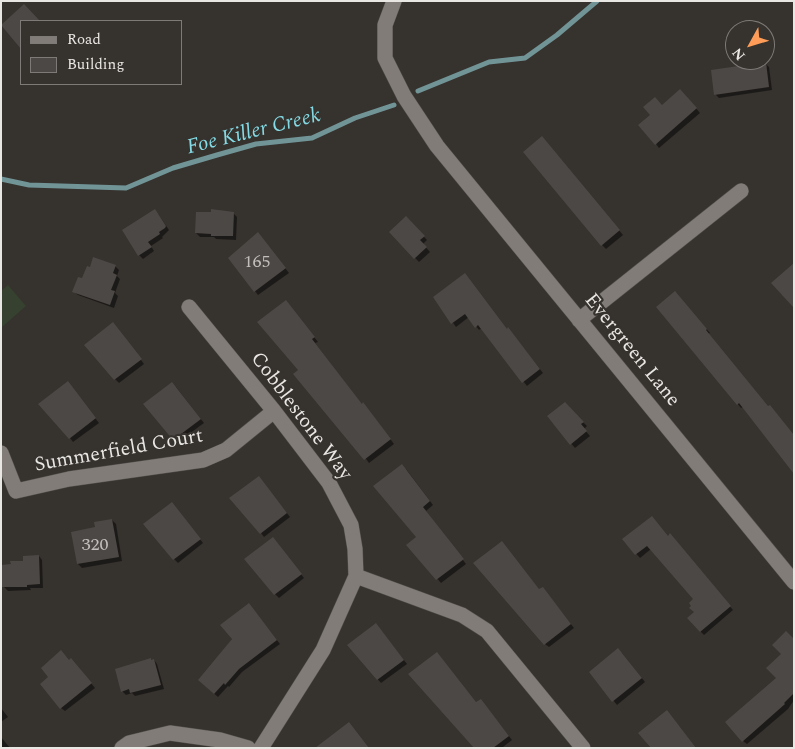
<!DOCTYPE html>
<html>
<head>
<meta charset="utf-8">
<style>
	body { margin:0 }
	#map { position:relative; width:795px; height:749px; overflow:hidden; background:#36322e; font-family:Spectral,serif }
	canvas { display:block }
	.frame { position:absolute; inset:0; border:2px solid #e9e7e4; pointer-events:none }
	.legend { position:absolute; left:20px; top:20px; width:162px; height:65px; box-sizing:border-box; background:#36322e; border:1px solid #7e7a77; margin:0; padding:6px 9px; list-style:none; font-size:15px; color:#e9e7e4 }
	.legend li { display:flex; align-items:center; gap:10px; height:25px }
	.legend b { width:25px; border:1px solid #7e7a77 }
	.north { position:absolute; left:725px; top:20px; width:50px; height:50px; box-sizing:border-box; background:#36322e; border:1px solid #7e7a77; border-radius:50%; rotate:231deg; font-size:14px; font-weight:700; line-height:20px; text-align:center; color:#e9e7e4 }
	.north::after { content:''; display:block; margin:auto; width:18px; height:22px; background:#fe9c58; clip-path:polygon(50% 0,100% 100%,50% 72%,0 100%) }
</style>
</head>
<body>
<div id="map">
<canvas width="795" height="749"></canvas>
<div class="frame"></div>
<ul class="legend">
<li><b style="height:6px;background:#817c78"></b>Road</li>
<li><b style="height:14px;background:#4c4845"></b>Building</li>
</ul>
<div class="north">N</div>
</div>
<script>
const g = document.querySelector('canvas').getContext('2d');
g.lineJoin = 'round';
function fill(path, color) {
  g.fillStyle = color;
  g.fill(path, 'evenodd');
}
function toPath(rows) {
  const path = new Path2D();
  for (const r of rows) {
    path.moveTo(r[0], r[1]);
    for (let i = 2; i < r.length; i += 2) path.lineTo(r[i], r[i + 1]);
  }
  return path;
}
function stroke(path, color, width, dash) {
  g.strokeStyle = color;
  g.lineWidth = width;
  g.lineCap = dash ? 'butt' : 'round';
  g.setLineDash(dash || []);
  g.stroke(path);
}
function drawText(font, color, halo, rows, align = 'center') {
  g.font = font + ' Spectral,serif';
  g.lineWidth = 4.5;
  g.setLineDash([]);
  g.textBaseline = 'middle';
  g.strokeStyle = halo;
  g.fillStyle = color;
  for (const [text, x, y, turn = 0] of rows) {
    g.save();
    g.translate(x, y);
    g.rotate((+turn || 0) * Math.PI / 180);
    g.textAlign = isNaN(turn) ? turn : align;
    if (halo) g.strokeText(text, 0, 0);
    g.fillText(text, 0, 0);
    g.restore();
  }
}
const green = toPath([
	[8,285,26,306,1,328,1,291]
]);
const shadow = toPath([
	[766,64,769,67,772,90,719,98,715,94],
	[684,94,700,113,659,148,656,144,662,106],
	[546,142,623,235,606,249,602,245],
	[233,213,237,217,236,240,216,239,214,237,200,237,196,233],
	[158,214,169,230,162,237,163,238,151,246,154,251,143,259,139,255],
	[406,218,427,240,423,244,430,252,419,262,391,233],
	[262,238,289,273,258,295,255,291],
	[115,266,119,270,117,276,120,279,115,293,118,296,114,308,78,295,74,292],
	[435,297,512,333,543,373,527,386,482,328,479,330,469,317,456,327],
	[679,297,710,333,708,334,743,407,741,408,658,308],
	[290,306,318,342,315,343,362,405,367,408,394,444,369,463,300,370],
	[117,328,144,364,119,383,115,379],
	[71,387,99,423,73,442,70,438],
	[176,387,204,423,178,442,174,439],
	[575,414,587,426,584,429,590,436,575,448,548,417],
	[406,469,433,505,426,511,466,564,441,583,408,545,418,537],
	[262,482,290,517,264,537,261,533],
	[176,508,203,543,178,563,174,559],
	[112,520,116,524,122,561,82,568,78,564,72,533,97,528],
	[668,537,673,539,733,610,704,635,700,631,695,612,695,599,651,549,640,558,624,540],
	[502,542,540,591,546,592,574,628,549,647,545,644],
	[277,543,304,578,279,598,275,594],
	[39,556,42,560,43,588,30,588,31,590,8,591,4,587,25,562],
	[252,608,280,644,242,672,229,687,228,686,218,697,203,684],
	[379,628,407,664,381,683,348,645],
	[794,641,794,700,788,709,747,744,743,741,777,678],
	[622,653,645,682,617,705,590,672],
	[154,660,157,664,164,689,135,696,132,693,126,695,122,691],
	[69,661,75,663,95,688,65,711,61,708,50,677],
	[477,704,484,704,512,740,503,747,504,748,475,748],
	[1,708,8,717,1,722],
	[1,737,10,748,1,748]
]);
const stream = toPath([
	[418,91,489,62,525,58,557,35,597,1],
	[1,179,29,185,126,188,173,168,217,155,256,144,312,138,355,118,394,105]
]);
const building = toPath([
	[24,4,40,21,21,21,21,49,1,25],
	[766,62,769,87,714,95,711,70],
	[680,89,697,108,655,145,638,125,650,115,643,107,655,97,662,105],
	[542,136,620,230,601,246,523,152],
	[155,209,166,226,165,228,159,232,160,234,148,242,152,247,138,256,122,230],
	[211,209,234,212,233,236,211,236,211,234,195,233,196,212,211,212],
	[406,216,425,236,420,240,427,247,414,259,389,232],
	[258,232,286,268,254,292,228,258],
	[93,257,116,265,113,273,117,275,111,290,115,291,110,305,72,292,78,277,82,278,87,266,90,267],
	[794,263,794,308,771,283],
	[465,273,507,329,508,327,540,369,522,383,478,325,475,328,465,314,451,324,433,297],
	[675,291,707,329,706,330,768,406,770,405,794,435,794,474,739,403,737,405,656,307],
	[286,300,315,337,312,339,362,404,363,402,391,439,364,460,293,374,298,370,257,322],
	[113,322,142,359,114,380,84,345],
	[68,381,96,418,69,439,38,404],
	[172,382,201,419,173,440,143,404],
	[565,402,584,422,581,424,587,431,570,445,547,416],
	[402,464,430,501,423,507,464,559,436,580,406,545,416,537,373,486],
	[259,476,287,513,260,534,229,498],
	[172,502,201,539,173,560,143,524],
	[652,516,668,536,670,533,731,606,700,632,687,618,694,612,689,608,691,606,689,603,693,599,647,546,635,555,622,539],
	[112,519,119,557,77,564,71,532,95,527,94,522],
	[273,537,302,574,274,595,244,559],
	[502,541,539,589,543,587,571,624,544,645,473,563],
	[39,555,40,584,27,585,27,587,2,587,1,565,11,564,10,561,23,561,23,556],
	[249,603,277,640,239,669,225,685,224,683,214,694,198,680,232,639,220,625],
	[376,623,404,660,377,680,347,645],
	[786,631,794,639,794,693,784,703,785,704,742,742,725,722,776,678,766,668,781,654,772,645],
	[618,648,642,678,612,702,589,672],
	[61,650,69,660,71,658,92,683,60,709,40,684,48,677,41,668],
	[437,652,476,702,481,699,509,736,493,748,474,748,408,674],
	[151,658,151,660,154,659,161,685,130,693,129,689,121,692,115,669],
	[667,710,696,748,651,748,638,733],
	[349,722,369,748,315,748]
]);
const minor = toPath([
	[394,1,385,25,385,58,404,96,437,146,794,582],
	[189,307,274,411,329,483,351,525,355,549,356,576,323,650,261,748],
	[579,320,741,191],
	[1,453,16,491,69,479,203,460,226,450,274,411],
	[356,576,462,615,487,631,583,748],
	[122,748,129,743,170,733,220,740,248,748]
]);
const numberNames = [
	["165",257,263],
	["320",95,546]
];
const streetNames = [
	["Evergreen Lane",631,351,51],
	["Cobblestone Way",300,417,53],
	["Summerfield Court",119,452,-10]
];
const waterNames = [
	["Foe Killer Creek",254,133,-14]
];
fill(green, '#36412f');
fill(shadow, '#0007');
stroke(stream, '#719497', 5);
fill(building, '#4c4845');
stroke(minor, '#524f4c', 16);
stroke(minor, '#817c78', 15);
drawText('18px', '#c2bfbc', null, numberNames);
drawText('20px', '#e9e7e4', '#36322e', streetNames);
drawText('italic 21px', '#84dbe5', '#36322e', waterNames);
</script>
</body>
</html>
